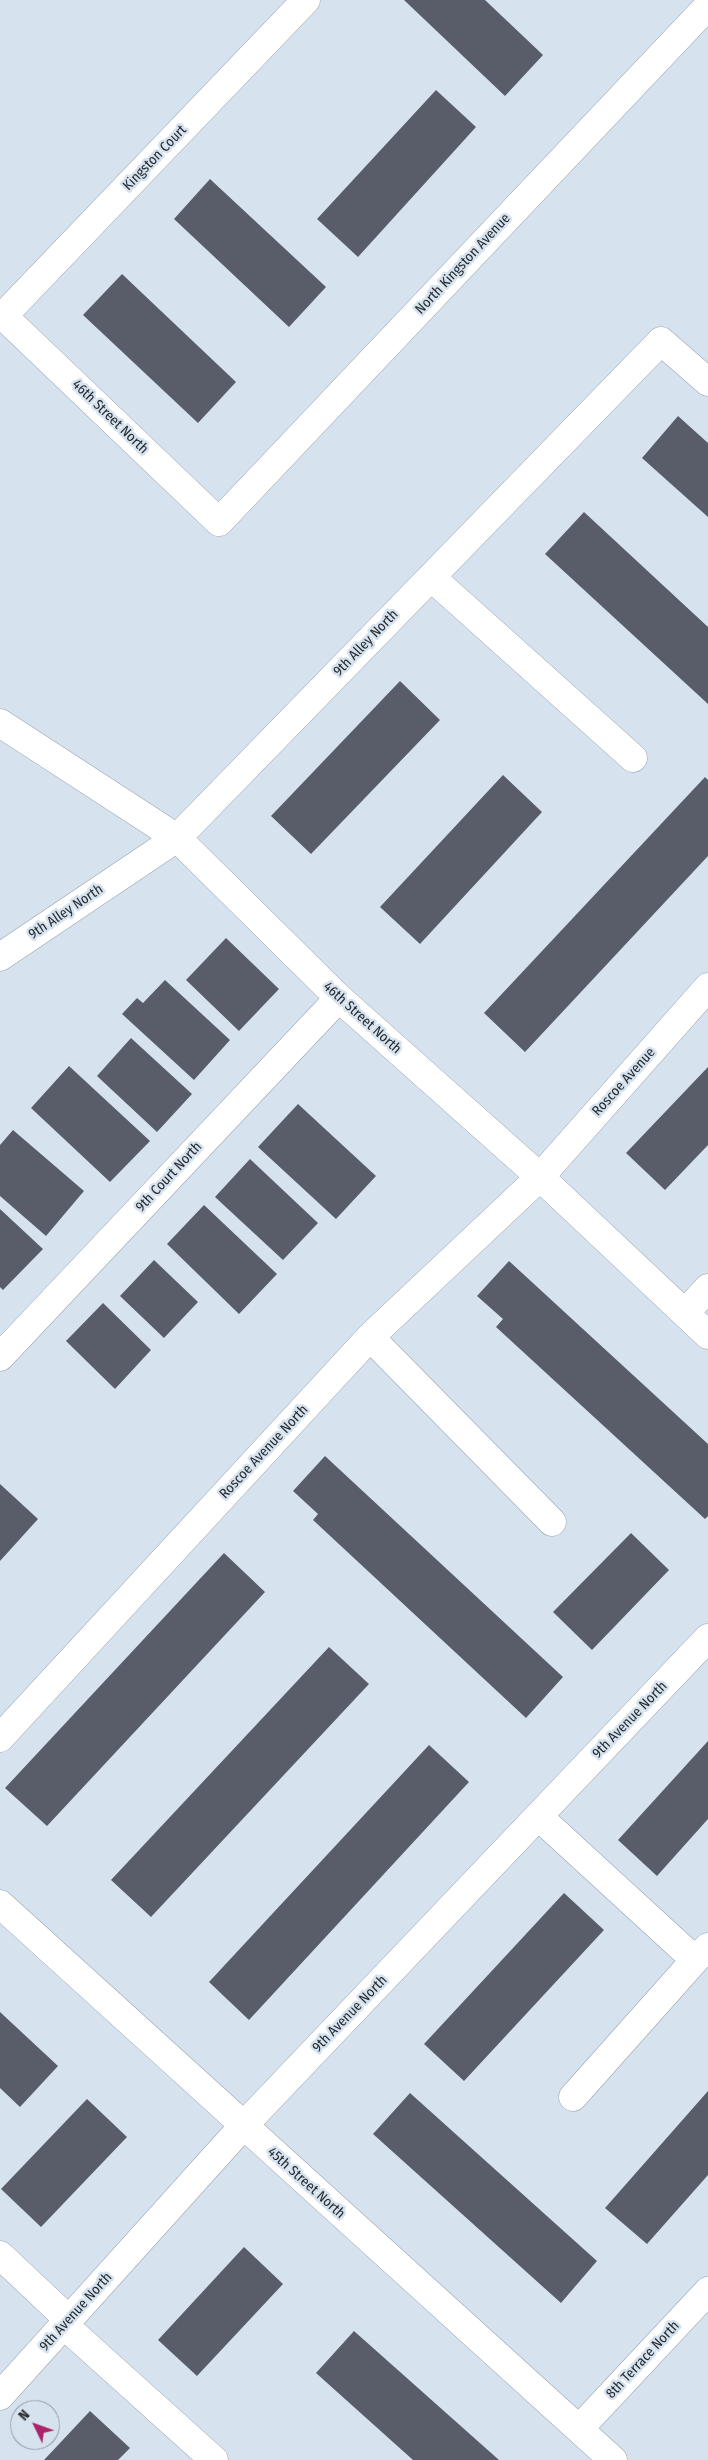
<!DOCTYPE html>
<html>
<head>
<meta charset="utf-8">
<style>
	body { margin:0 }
	#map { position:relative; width:708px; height:2460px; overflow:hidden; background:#d6e3ef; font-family:"Fira Sans Condensed",sans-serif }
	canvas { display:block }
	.north { position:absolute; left:10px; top:2400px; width:50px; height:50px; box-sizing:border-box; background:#d6e3ef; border:1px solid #8f99a2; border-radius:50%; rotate:312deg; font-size:14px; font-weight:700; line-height:20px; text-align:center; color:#25292e }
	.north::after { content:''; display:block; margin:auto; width:18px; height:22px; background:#ab2368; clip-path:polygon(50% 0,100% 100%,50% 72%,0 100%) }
</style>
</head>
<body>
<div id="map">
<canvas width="708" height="2460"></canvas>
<div class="north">N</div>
</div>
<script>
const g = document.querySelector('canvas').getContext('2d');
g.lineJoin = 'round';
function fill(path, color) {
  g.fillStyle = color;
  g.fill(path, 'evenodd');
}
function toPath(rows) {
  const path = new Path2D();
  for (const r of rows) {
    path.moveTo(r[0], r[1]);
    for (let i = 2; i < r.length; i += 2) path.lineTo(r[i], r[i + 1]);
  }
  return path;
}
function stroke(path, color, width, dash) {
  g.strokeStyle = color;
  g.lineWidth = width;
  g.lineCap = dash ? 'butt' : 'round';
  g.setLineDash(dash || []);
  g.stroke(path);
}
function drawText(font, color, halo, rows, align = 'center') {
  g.font = font + ' "Fira Sans Condensed",sans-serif';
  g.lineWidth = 5;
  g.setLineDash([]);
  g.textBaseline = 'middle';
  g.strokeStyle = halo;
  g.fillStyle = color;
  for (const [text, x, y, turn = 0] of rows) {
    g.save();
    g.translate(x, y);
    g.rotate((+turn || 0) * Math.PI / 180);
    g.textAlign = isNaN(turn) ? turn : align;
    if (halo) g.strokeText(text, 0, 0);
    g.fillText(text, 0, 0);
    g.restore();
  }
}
const building = toPath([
	[404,0,485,0,543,55,505,96],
	[436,90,476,127,358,257,317,219],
	[210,179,326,287,289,327,174,219],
	[122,274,236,382,198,423,83,315],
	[678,416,708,443,708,517,642,458],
	[584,512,708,627,708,704,545,554],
	[400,681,440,720,311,854,271,816],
	[503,775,542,812,420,944,380,907],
	[705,777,708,780,708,856,525,1052,484,1013],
	[226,938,279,989,239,1031,186,980],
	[165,980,230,1040,194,1080,122,1014,137,998,143,1003],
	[131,1038,192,1094,157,1132,97,1076],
	[69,1066,150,1141,110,1182,31,1108],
	[708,1067,708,1145,665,1190,626,1153],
	[298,1104,376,1176,336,1219,258,1147],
	[13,1130,84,1191,46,1236,0,1196,0,1145],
	[250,1159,318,1223,283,1260,215,1197],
	[204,1205,277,1274,239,1314,167,1244],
	[0,1209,43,1249,3,1290,0,1287],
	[154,1260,198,1302,164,1338,120,1296],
	[509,1261,708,1444,708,1516,705,1519,496,1327,503,1319,477,1296],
	[103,1303,151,1350,115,1389,66,1341],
	[325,1456,563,1677,526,1718,313,1520,318,1514,293,1491],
	[0,1484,38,1519,0,1561],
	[631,1533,669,1570,592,1650,553,1612],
	[224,1553,265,1592,47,1826,5,1788],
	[329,1647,369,1684,151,1917,111,1880],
	[708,1741,708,1819,657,1876,618,1840],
	[429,1745,469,1782,249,2020,209,1982],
	[564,1893,604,1930,464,2081,424,2044],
	[0,2012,58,2066,20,2107,0,2088],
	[708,2091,708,2175,647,2244,605,2208],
	[410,2093,597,2261,561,2303,373,2134],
	[87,2099,127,2137,41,2227,1,2189],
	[244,2247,283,2284,197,2376,158,2340],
	[354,2331,499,2460,413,2460,316,2373],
	[90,2411,130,2448,118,2460,44,2460]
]);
const minor = toPath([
	[0,313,219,522,708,6],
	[3,316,306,0],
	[431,577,633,758],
	[0,723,177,838,339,998,540,1177,708,1335],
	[0,957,177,838,661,341,708,382],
	[686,1312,708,1288],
	[370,1337,552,1522],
	[0,1357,339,998],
	[0,1738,370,1337,540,1177,708,987],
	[538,1816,695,1960,708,1947],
	[0,1904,613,2460],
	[573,2097,695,1960],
	[0,2255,69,2320],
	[64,2325,214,2460],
	[0,2396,244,2125,708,1638],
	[579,2429,708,2291]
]);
const streetNames = [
	["Kingston Court",155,158,-46],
	["North Kingston Avenue",463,264,-47],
	["46th Street North",110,417,44],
	["9th Alley North",366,643,-46],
	["9th Alley North",66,912,-34],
	["46th Street North",362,1018,42],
	["Roscoe Avenue",624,1082,-48],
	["9th Court North",169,1177,-47],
	["Roscoe Avenue North",264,1452,-47],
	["9th Avenue North",630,1720,-46],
	["9th Avenue North",350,2014,-46],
	["45th Street North",306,2183,42],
	["9th Avenue North",76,2312,-48],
	["8th Terrace North",643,2360,-47]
];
fill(building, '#595d6a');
stroke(minor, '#99a4b0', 29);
stroke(minor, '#fff', 28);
drawText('14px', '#25292e', '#d6e3ef', streetNames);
</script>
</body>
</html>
